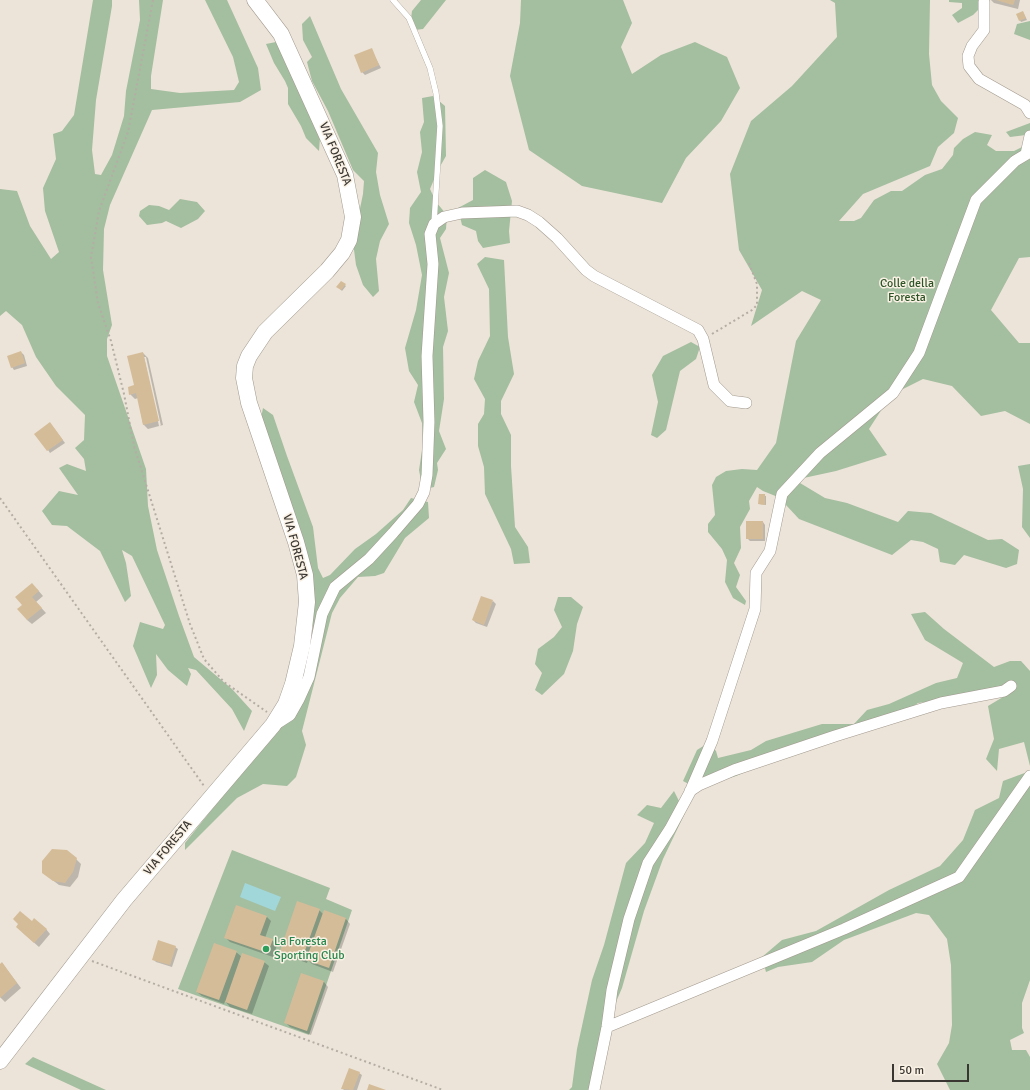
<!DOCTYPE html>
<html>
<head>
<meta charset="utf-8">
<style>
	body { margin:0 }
	#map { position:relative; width:1030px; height:1090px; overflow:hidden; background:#ece4d8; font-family:Signika,sans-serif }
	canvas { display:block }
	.scale { position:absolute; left:892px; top:1064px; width:77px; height:18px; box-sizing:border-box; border:2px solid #3a3733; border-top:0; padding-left:5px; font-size:12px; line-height:14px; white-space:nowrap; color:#3a3733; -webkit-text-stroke:3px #faf1e5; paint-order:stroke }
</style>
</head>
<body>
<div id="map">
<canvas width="1030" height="1090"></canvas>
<div class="scale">50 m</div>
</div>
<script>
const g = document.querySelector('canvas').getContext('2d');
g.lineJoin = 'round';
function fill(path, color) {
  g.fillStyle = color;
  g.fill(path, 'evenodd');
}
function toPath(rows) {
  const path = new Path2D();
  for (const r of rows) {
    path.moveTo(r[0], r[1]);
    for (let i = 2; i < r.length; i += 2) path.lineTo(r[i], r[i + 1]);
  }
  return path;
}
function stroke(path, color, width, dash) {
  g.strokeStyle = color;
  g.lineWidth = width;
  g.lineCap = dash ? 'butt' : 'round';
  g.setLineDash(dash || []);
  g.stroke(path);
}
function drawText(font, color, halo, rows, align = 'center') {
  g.font = font + ' Signika,sans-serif';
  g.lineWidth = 3;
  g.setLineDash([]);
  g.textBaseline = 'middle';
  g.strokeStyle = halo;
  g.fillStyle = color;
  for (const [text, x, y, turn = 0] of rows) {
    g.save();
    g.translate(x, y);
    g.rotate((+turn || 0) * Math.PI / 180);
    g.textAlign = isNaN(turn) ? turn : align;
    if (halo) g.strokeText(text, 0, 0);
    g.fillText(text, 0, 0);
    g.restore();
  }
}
const green = toPath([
	[93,0,112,0,112,6,96,100,92,150,95,174,101,175,112,155,124,116,126,91,140,20,139,0,163,0,151,76,151,89,180,93,234,90,239,82,233,57,205,0,227,0,258,68,261,90,240,102,152,110,110,205,104,229,103,270,112,325,107,339,107,356,146,469,148,506,157,550,179,616,194,657,232,689,252,711,244,731,232,709,196,670,188,668,191,674,187,686,168,670,156,654,157,675,151,688,133,646,140,622,163,629,165,625,132,556,122,550,126,563,131,596,125,602,100,551,67,526,52,525,42,511,59,491,78,495,59,468,67,464,86,471,84,459,75,448,84,440,85,415,56,386,36,357,22,325,6,311,0,316,0,189,17,191,30,226,51,259,59,252,45,211,43,188,56,159,53,134,62,131,74,115],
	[421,0,446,0,423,29,415,30,410,26,412,11],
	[521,0,623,0,632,23,621,47,632,74,661,55,695,42,727,57,740,88,721,121,686,158,662,203,582,186,529,150,510,76,520,23],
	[830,0,930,0,929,54,932,85,941,101,958,118,954,133,938,147,930,166,863,194,839,221,854,221,861,218,874,200,891,191,902,191,925,175,942,169,953,155,954,148,963,139,975,132,992,135,987,145,996,151,1014,151,1026,145,1026,135,1010,137,1006,132,1030,123,1030,257,1019,258,991,310,1019,343,1030,343,1030,424,1005,411,981,416,952,386,923,379,891,395,869,429,887,455,836,471,799,479,800,483,825,498,847,503,898,522,908,511,931,513,988,540,1002,539,1019,550,1017,564,1006,568,964,555,955,565,940,562,938,549,923,542,911,540,892,555,799,519,786,505,783,499,763,491,757,487,749,501,750,509,740,527,741,548,734,563,740,575,736,587,746,601,745,605,733,598,725,582,727,560,722,549,708,532,708,524,715,515,712,485,716,477,726,471,742,469,757,470,776,443,796,341,821,300,802,291,751,326,762,290,739,250,730,174,751,121,792,86,837,37,835,3],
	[949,0,979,0,979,9,973,15,958,23,952,15,962,8,962,3,949,2],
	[310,16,341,89,378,153,376,172,380,195,389,224,380,241,376,259,379,291,373,297,363,285,356,265,353,242,363,194,364,181,353,170,328,111,312,81,307,62,312,57,303,40,302,24],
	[1030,21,1030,40,1014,34,1017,24],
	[276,42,293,66,320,138,319,151,306,138,301,126,288,104,288,88,285,81,274,63,266,44],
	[433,96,445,106,446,156,438,170,430,189,436,202,447,215,446,229,440,238,449,273,444,297,448,331,443,347,444,399,439,431,446,449,437,463,438,470,434,487,430,488,422,486,419,470,423,444,422,423,414,402,418,385,409,371,405,348,416,310,422,275,416,245,409,223,410,208,421,192,417,172,422,152,420,132,424,122,422,98],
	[485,170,506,182,512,201,509,231,510,243,483,248,478,241,476,231,462,225,458,208,473,200,473,178],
	[180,199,197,202,205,211,198,219,181,228,166,221,162,223,147,225,139,216,140,211,149,205,159,206,169,210],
	[485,257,504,260,508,337,514,374,501,401,501,414,511,435,511,466,515,527,528,547,530,563,514,564,511,549,485,494,484,467,478,446,478,424,484,414,485,399,474,379,478,361,490,336,489,289,477,264],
	[691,342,700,347,696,359,680,371,666,430,657,438,651,435,658,402,652,375,663,356],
	[263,408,273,415,287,456,313,527,318,568,323,578,330,575,355,549,376,534,403,510,411,498,428,502,429,518,405,538,384,573,375,576,358,577,340,598,332,613,302,731,306,745,296,777,287,786,263,784,237,798,185,850,185,843,249,763,287,720,305,672,313,627,302,538,261,418],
	[1030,464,1030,538,1022,527,1023,489,1018,466],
	[558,597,571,597,583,607,577,624,573,651,564,674,542,695,535,690,542,673,535,664,538,649,554,637,562,627,554,610],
	[925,612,944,629,994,667,1010,661,1021,661,1030,671,1030,766,1024,742,999,749,997,771,986,759,994,739,988,706,1013,691,918,703,896,719,781,756,736,776,696,788,683,781,697,750,708,743,716,751,718,758,751,750,766,741,822,724,854,724,867,710,889,704,936,683,957,678,963,663,925,640,911,614],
	[1030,771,1030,980,1022,1003,1022,1028,1024,1033,1010,1040,1012,1050,1026,1050,1030,1057,1030,1090,950,1090,937,1064,949,1043,952,1025,951,965,947,939,929,915,916,913,844,940,812,962,778,967,766,972,762,957,782,940,816,931,889,890,940,866,963,840,975,810,999,798,1003,781],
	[674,791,685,813,663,859,644,911,622,988,610,1016,595,1090,569,1090,572,1087,577,1049,592,980,604,945,626,863,645,843,654,823,637,815,647,805,661,808],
	[232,850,330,888,326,899,352,910,309,1035,178,989],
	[33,1057,106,1090,81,1090,25,1064]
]);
const water = toPath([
	[245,883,281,897,275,911,240,897]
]);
const shadow = toPath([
	[991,0,1020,0,1018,9,994,3],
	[1023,12,1027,20,1021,22,1017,15],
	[371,49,381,68,365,75,362,72],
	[341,282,346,286,342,291,338,287],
	[21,352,24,355,27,366,14,370,12,367],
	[143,353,148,358,163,425,148,429,143,424,138,398,135,399,130,394,135,386],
	[144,357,146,357,161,426,159,426],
	[53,427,65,443,50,453,48,450],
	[760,495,766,496,766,505,759,504],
	[763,522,765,525,765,541,750,541,747,538],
	[37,589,43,596,36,602,46,613,32,624,27,620,23,605],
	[493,601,496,604,487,627,476,623,473,620],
	[76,859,81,864,78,877,70,887,59,885,43,873],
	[319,910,323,914,324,912,346,919,350,924,333,972,312,964,308,960,307,963,285,955,281,951],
	[267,917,271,921,265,938,272,940,277,945,273,957,230,942,225,937],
	[32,922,46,929,50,934,39,947,22,932,19,924],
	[175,947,178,949,172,967,156,962,153,959],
	[236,952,242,957,264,962,269,966,252,1014,230,1007,225,1001,224,1004,202,996,197,992],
	[2,963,21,988,5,1002,0,997,0,965],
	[302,975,324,982,328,987,311,1035,290,1027,285,1022],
	[359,1073,362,1075,357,1090,344,1090,342,1088]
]);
const building = toPath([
	[996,0,1015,0,1013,5],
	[1023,11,1026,18,1019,21,1016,14],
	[372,48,379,65,361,73,354,55],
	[341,281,346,284,341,290,336,287],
	[21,351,25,363,11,368,7,356],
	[143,352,159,421,143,425,136,393,129,395,128,387,134,385,127,356],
	[50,422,63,440,47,451,34,434],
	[759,494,765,494,765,505,758,504],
	[746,521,763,521,763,539,746,539],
	[32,583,39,591,32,597,42,608,27,620,17,609,22,605,15,597],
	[481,596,493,600,484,625,472,620],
	[52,849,67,850,77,858,73,872,65,883,53,881,42,873,42,861],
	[297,901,320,909,302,959,280,951],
	[236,905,267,916,260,935,273,939,268,953,224,938],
	[324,910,346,918,329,968,306,960],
	[20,911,32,921,34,918,47,929,34,943,16,927,18,924,13,919],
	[158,940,176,946,170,965,152,960],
	[214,943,237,951,219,1000,196,992],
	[242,953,265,961,247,1010,225,1002],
	[2,962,17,983,0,998,0,964],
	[301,973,324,981,307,1031,284,1023],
	[349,1068,360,1072,353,1090,341,1089],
	[369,1084,386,1090,367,1090]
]);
const path = toPath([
	[153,0,128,132,99,211,91,257,98,303,111,341,124,394,134,446,190,624,204,659,224,682,267,712],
	[712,334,752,310,757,305,757,284,749,263],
	[0,498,204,786],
	[92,961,443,1090]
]);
const service = toPath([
	[393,0,409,18,430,68,436,93,440,126,434,224]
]);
const minor = toPath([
	[984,2,984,30,972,46,968,56,969,66,979,79,1025,105,1030,113],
	[1026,154,1030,136],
	[276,724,290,715,299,699,309,677,322,614,335,587,369,559,393,533,418,504,424,492,427,475,429,422,427,356,433,264,430,234,434,224,444,217,462,213,517,211,528,215,539,222,557,238,586,270,594,276,698,330,703,339,714,385,730,401,746,403],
	[690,791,699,785,734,770,835,736,941,703,1004,691,1011,686],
	[607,1027,844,929,959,877,1030,776],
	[594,1090,607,1027,612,990,629,919,648,863,670,829,690,792,712,741,755,609,756,573,770,551,782,494,820,453,893,393,919,353,976,200,1015,161,1030,152]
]);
const secondary = toPath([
	[0,1061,124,900,273,725,286,704,293,684,302,646,307,602,305,575,296,542,249,403,244,378,245,366,249,356,265,332,327,271,342,253,349,240,353,217,345,175,281,34,255,0]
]);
const markers = [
	[266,949,4,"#2e9e5b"]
];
const streetNames = [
	["VIA FORESTA",335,154,68],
	["VIA FORESTA",295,547,75],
	["VIA FORESTA",168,848,-50]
];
const parkNames = [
	["Colle della",907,284],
	["Foresta",907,298]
];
const leisureNames = [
	["La Foresta",274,942],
	["Sporting Club",274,956]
];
fill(green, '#a4bea0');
fill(water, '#a2d7da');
fill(shadow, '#0003');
fill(building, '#d5bc99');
stroke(service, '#a1998e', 6);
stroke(minor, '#a1998e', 12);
stroke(secondary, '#a1998e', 17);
stroke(path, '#b4ada4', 2, [2, 3]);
stroke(service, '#fff', 5.5);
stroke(minor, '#fff', 11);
stroke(secondary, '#fff', 16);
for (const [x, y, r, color] of markers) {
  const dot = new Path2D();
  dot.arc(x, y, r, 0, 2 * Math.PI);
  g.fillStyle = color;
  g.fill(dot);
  stroke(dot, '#faf1e5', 1.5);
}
drawText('12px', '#3a3733', '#faf1e5', streetNames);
drawText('12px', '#2d5427', '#faf1e5', parkNames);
drawText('12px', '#27864d', '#faf1e5', leisureNames, 'left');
</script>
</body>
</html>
